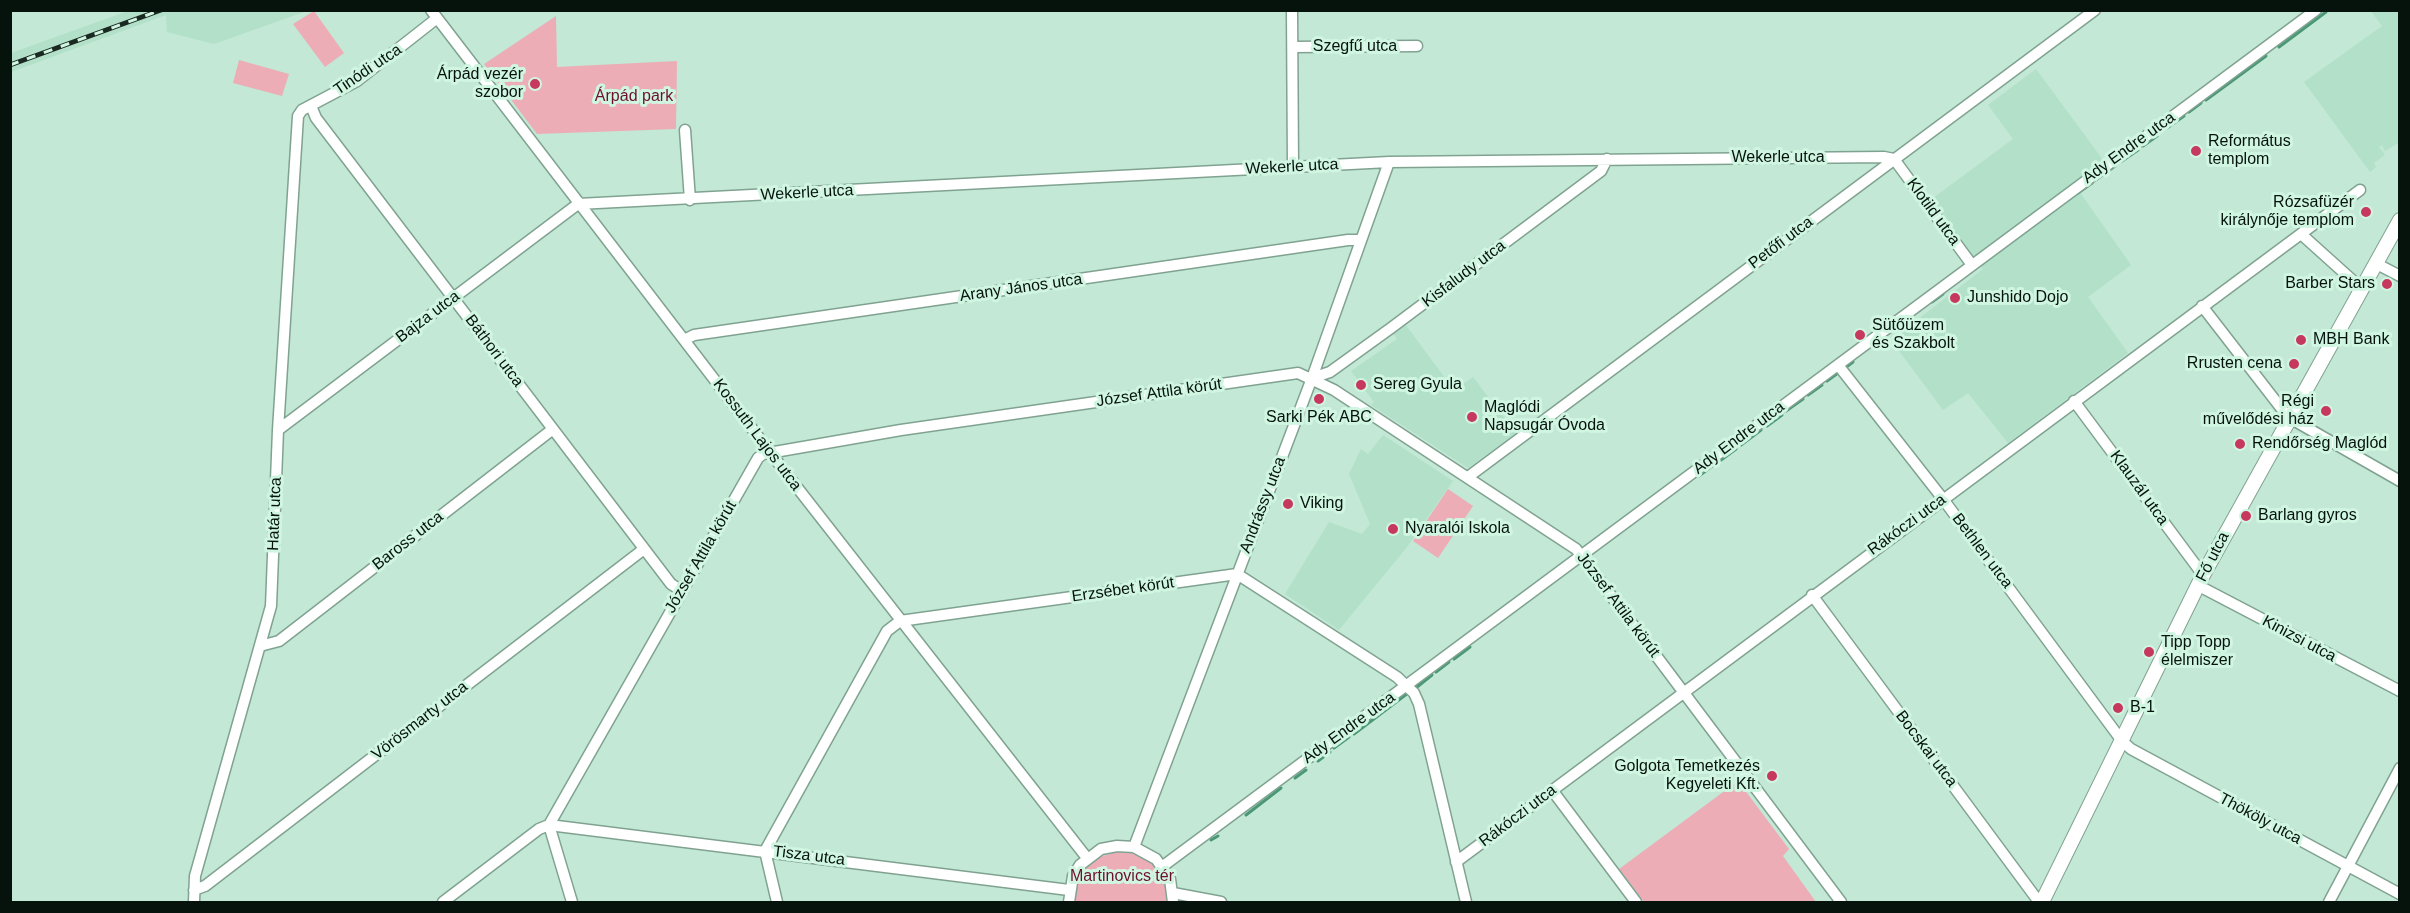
<!DOCTYPE html>
<html>
<head>
<meta charset="utf-8">
<style>
	body { margin:0 }
	#map { position:relative; width:2410px; height:913px; overflow:hidden; background:#c3e8d5; font-family:Helvetica,sans-serif }
	canvas { display:block }
	.frame { position:absolute; inset:0; border:12px solid #06130d; pointer-events:none }
</style>
</head>
<body>
<div id="map">
<canvas width="2410" height="913"></canvas>
<div class="frame"></div>
</div>
<script>
const g = document.querySelector('canvas').getContext('2d');
g.lineJoin = 'round';
function fill(path, color) {
  g.fillStyle = color;
  g.fill(path, 'evenodd');
}
function toPath(rows) {
  const path = new Path2D();
  for (const r of rows) {
    path.moveTo(r[0], r[1]);
    for (let i = 2; i < r.length; i += 2) path.lineTo(r[i], r[i + 1]);
  }
  return path;
}
function stroke(path, color, width, dash) {
  g.strokeStyle = color;
  g.lineWidth = width;
  g.lineCap = dash ? 'butt' : 'round';
  g.setLineDash(dash || []);
  g.stroke(path);
}
function drawText(font, color, halo, rows, align = 'center') {
  g.font = font + ' Helvetica,sans-serif';
  g.lineWidth = 6;
  g.setLineDash([]);
  g.textBaseline = 'middle';
  g.strokeStyle = halo;
  g.fillStyle = color;
  for (const [text, x, y, turn = 0] of rows) {
    g.save();
    g.translate(x, y);
    g.rotate((+turn || 0) * Math.PI / 180);
    g.textAlign = isNaN(turn) ? turn : align;
    if (halo) g.strokeText(text, 0, 0);
    g.fillText(text, 0, 0);
    g.restore();
  }
}
const built = toPath([
	[128,11,128,10,307,11,214,44,167,32,166,15,11,72,11,53],
	[2371,11,2399,11,2400,142,2385,151,2382,145,2379,147,2385,155,2374,163,2376,167,2370,172,2304,82,2382,26],
	[2036,69,2109,168,2079,191,2131,265,2088,297,2128,353,2008,443,1968,393,1943,410,1891,340,1983,269,1929,201,2013,139,1988,105],
	[1405,324,1454,390,1473,377,1516,433,1468,468,1371,405,1374,402,1351,371,1397,339,1393,333],
	[1383,435,1453,481,1407,547,1339,630,1285,594,1329,522,1362,534,1370,524,1349,474,1361,449,1368,454]
]);
const green = toPath([
	[314,11,344,53,325,67,293,24],
	[556,16,557,67,677,61,676,129,537,134,484,64],
	[239,60,289,74,282,96,233,83],
	[1448,489,1473,506,1438,558,1413,541],
	[1738,781,1789,849,1783,856,1816,902,1644,902,1619,869],
	[1116,852,1132,853,1154,864,1166,883,1169,902,1075,902,1078,881,1087,867,1100,857]
]);
const stream = toPath([
	[2279,47,2326,12],
	[2206,100,2266,56],
	[2189,112,2201,103],
	[2167,128,2184,116],
	[2143,146,2157,136],
	[2122,161,2138,150],
	[2097,179,2115,166],
	[2078,193,2092,183],
	[1932,302,1943,294],
	[1845,368,1853,362],
	[1827,381,1838,373],
	[1808,395,1822,385],
	[1786,411,1803,399],
	[1767,426,1782,415],
	[1741,445,1761,430],
	[1721,460,1736,449],
	[1699,476,1716,463],
	[1454,659,1470,647],
	[1436,672,1449,662],
	[1417,687,1432,675],
	[1354,734,1408,693],
	[1334,748,1349,737],
	[1318,761,1330,752],
	[1295,778,1306,770],
	[1246,815,1281,788],
	[1211,840,1218,836]
]);
const street = toPath([
	[431,10,796,486,1087,858],
	[1292,10,1293,167],
	[1293,47,1417,46],
	[311,106,316,118,671,584,682,591],
	[685,130,690,200],
	[1894,159,1972,265],
	[2301,234,2361,288],
	[2375,263,2400,276],
	[2202,306,2288,417,2400,481],
	[684,340,694,335,1348,240,1359,240],
	[1838,365,1943,499,2122,741,2131,749,2400,894],
	[1312,378,1330,372,1391,328,1601,171,1607,159],
	[2074,401,2203,575],
	[278,430,578,204,1389,162,1884,157,1894,159],
	[1468,477,2095,10],
	[2199,586,2400,691],
	[1812,595,2039,902],
	[260,646,279,641,553,429],
	[1552,790,1636,902],
	[1134,847,1312,378,1389,162],
	[1456,862,2360,190],
	[1163,866,2316,10],
	[194,890,205,886,644,549],
	[1173,893,1221,902],
	[194,902,195,876,271,606,278,430,298,116,302,110,357,81,436,19],
	[443,902,539,829,549,825,1069,890],
	[572,902,549,825,758,458,763,454,901,430,1298,373,1334,390,1576,549,1841,902],
	[777,902,765,851,887,631,900,621,1237,574,1397,677,1414,693,1419,704,1466,902],
	[1069,902,1073,876,1080,865,1101,849,1117,846,1134,847,1156,859,1170,879,1173,902],
	[2329,902,2400,768]
]);
const secondary = toPath([
	[2042,902,2203,575,2400,220]
]);
const rail = toPath([
	[10,65,161,10]
]);
const markers = [
	[535,84,6,"#c7385f"],
	[2196,151,6,"#c7385f"],
	[2366,212,6,"#c7385f"],
	[2387,284,6,"#c7385f"],
	[1955,298,6,"#c7385f"],
	[1860,335,6,"#c7385f"],
	[2301,340,6,"#c7385f"],
	[2294,364,6,"#c7385f"],
	[1361,385,6,"#c7385f"],
	[1319,399,6,"#c7385f"],
	[2326,411,6,"#c7385f"],
	[1472,417,6,"#c7385f"],
	[2240,444,6,"#c7385f"],
	[1288,504,6,"#c7385f"],
	[2246,516,6,"#c7385f"],
	[1393,529,6,"#c7385f"],
	[2149,652,6,"#c7385f"],
	[2118,708,6,"#c7385f"],
	[1772,776,6,"#c7385f"]
];
const streetNames = [
	["Szegfű utca",1355,47],
	["Tinódi utca",368,70,-34],
	["Ady Endre utca",2129,148,-36],
	["Wekerle utca",1778,158],
	["Wekerle utca",1292,167,-3],
	["Wekerle utca",807,193,-3],
	["Klotild utca",1933,212,54],
	["Petőfi utca",1781,243,-37],
	["Kisfaludy utca",1464,274,-37],
	["Arany János utca",1021,288,-8],
	["Bajza utca",428,317,-37],
	["Báthori utca",494,351,53],
	["József Attila körút",1159,393,-8],
	["Kossuth Lajos utca",757,435,53],
	["Ady Endre utca",1739,438,-37],
	["Klauzál utca",2139,488,54],
	["Andrássy utca",1263,505,-69],
	["Határ utca",275,514,-88],
	["Rákóczi utca",1907,525,-36],
	["Baross utca",408,541,-38],
	["Bethlen utca",1982,551,53],
	["József Attila körút",701,557,-60],
	["Fő utca",2213,557,-63],
	["Erzsébet körút",1123,590,-8],
	["József Attila körút",1618,605,53],
	["Kinizsi utca",2299,639,28],
	["Vörösmarty utca",420,721,-38],
	["Ady Endre utca",1349,728,-36],
	["Bocskai utca",1926,749,53],
	["Rákóczi utca",1518,816,-37],
	["Thököly utca",2260,819,28],
	["Tisza utca",809,856,7]
];
const poiNames = [
	["Árpád vezér",523,75,"right"],
	["szobor",523,93,"right"],
	["Református",2208,142],
	["templom",2208,160],
	["Rózsafüzér",2354,203,"right"],
	["királynője templom",2354,221,"right"],
	["Barber Stars",2375,284,"right"],
	["Junshido Dojo",1967,298],
	["Sütőüzem",1872,326],
	["és Szakbolt",1872,344],
	["MBH Bank",2313,340],
	["Rrusten cena",2282,364,"right"],
	["Sereg Gyula",1373,385],
	["Régi",2314,402,"right"],
	["művelődési ház",2314,420,"right"],
	["Maglódi",1484,408],
	["Napsugár Óvoda",1484,426],
	["Sarki Pék ABC",1319,418,"center"],
	["Rendőrség Maglód",2252,444],
	["Viking",1300,504],
	["Barlang gyros",2258,516],
	["Nyaralói Iskola",1405,529],
	["Tipp Topp",2161,643],
	["élelmiszer",2161,661],
	["B-1",2130,708],
	["Golgota Temetkezés",1760,767,"right"],
	["Kegyeleti Kft.",1760,785,"right"]
];
const parkNames = [
	["Árpád park",634,97],
	["Martinovics tér",1122,877]
];
fill(built, '#b2e0c8');
fill(green, '#ecadb7');
stroke(stream, '#4a9876', 3);
stroke(street, '#80a391', 13);
stroke(secondary, '#80a391', 16);
stroke(street, '#fff', 10);
stroke(secondary, '#fff', 14);
stroke(rail, '#1a2922', 5);
stroke(rail, '#d0f6e2', 3, [9]);
for (const [x, y, r, color] of markers) {
  const dot = new Path2D();
  dot.arc(x, y, r, 0, 2 * Math.PI);
  g.fillStyle = color;
  g.fill(dot);
  stroke(dot, '#d0f6e2', 2);
}
drawText('16px', '#06130d', '#d0f6e2', streetNames);
drawText('16px', '#06130d', '#d0f6e2', poiNames, 'left');
drawText('16px', '#6c102d', '#d0f6e2', parkNames);
</script>
</body>
</html>
